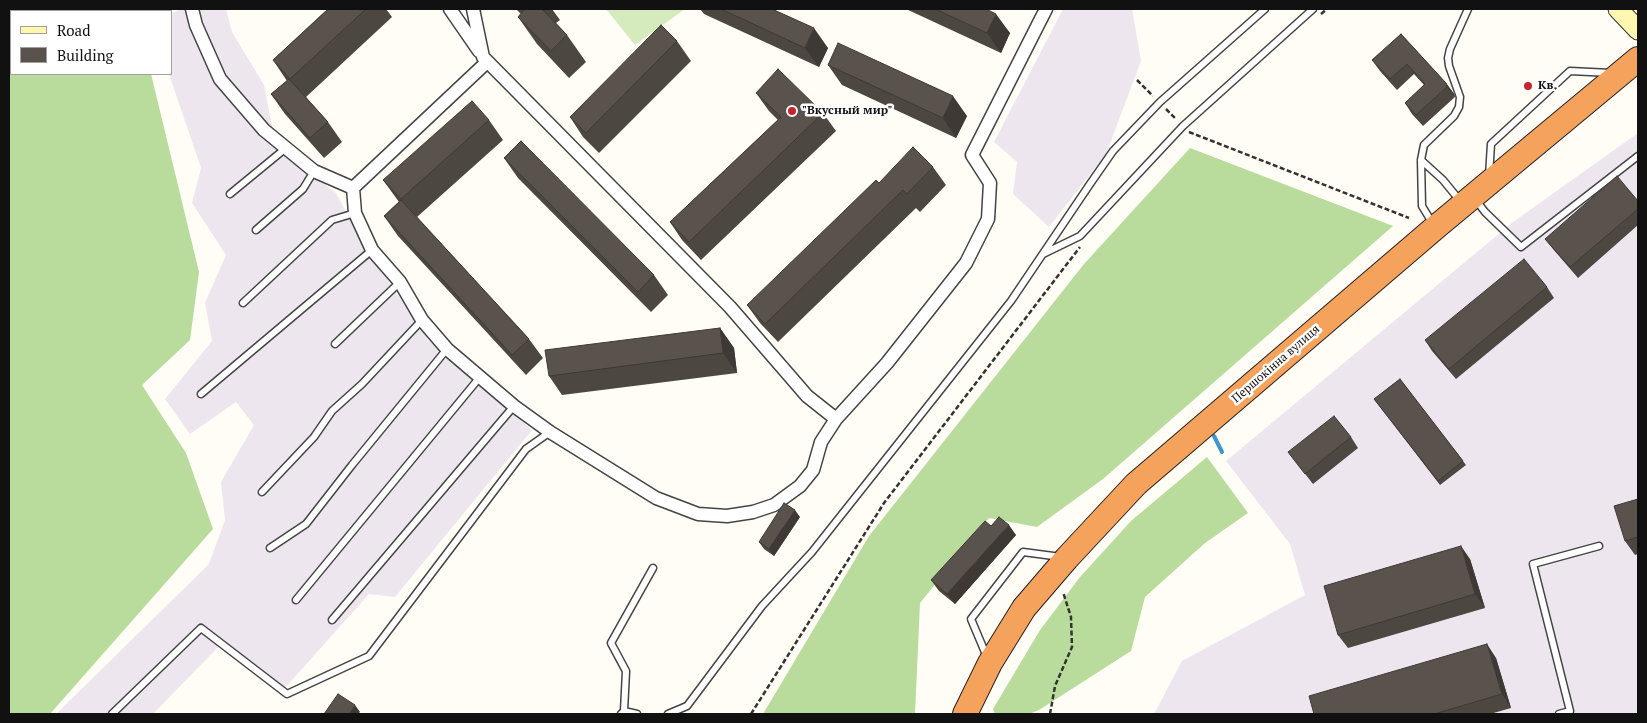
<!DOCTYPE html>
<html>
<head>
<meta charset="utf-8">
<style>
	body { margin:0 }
	#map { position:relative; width:1647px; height:723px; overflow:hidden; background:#fffdf5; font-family:"PT Serif",serif }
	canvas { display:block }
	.frame { position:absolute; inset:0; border:10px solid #111; pointer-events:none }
	.legend { position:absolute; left:10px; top:10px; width:162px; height:65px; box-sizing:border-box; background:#fff; border:1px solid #a0a0a0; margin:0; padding:6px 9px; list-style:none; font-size:15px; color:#111 }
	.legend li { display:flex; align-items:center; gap:10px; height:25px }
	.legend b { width:25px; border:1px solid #a0a0a0 }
</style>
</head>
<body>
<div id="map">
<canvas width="1647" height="723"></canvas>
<div class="frame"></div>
<ul class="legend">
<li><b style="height:6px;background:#fff6b0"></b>Road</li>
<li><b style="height:14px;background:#5a524d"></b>Building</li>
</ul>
</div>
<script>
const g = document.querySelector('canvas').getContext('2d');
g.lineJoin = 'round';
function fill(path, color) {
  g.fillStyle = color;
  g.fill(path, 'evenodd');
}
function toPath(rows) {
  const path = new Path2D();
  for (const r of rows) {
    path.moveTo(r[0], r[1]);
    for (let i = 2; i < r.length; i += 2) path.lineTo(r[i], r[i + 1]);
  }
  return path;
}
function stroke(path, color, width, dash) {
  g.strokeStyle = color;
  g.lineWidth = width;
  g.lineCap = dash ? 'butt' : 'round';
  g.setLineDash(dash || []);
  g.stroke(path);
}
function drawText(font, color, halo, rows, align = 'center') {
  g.font = font + ' "PT Serif",serif';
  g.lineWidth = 5;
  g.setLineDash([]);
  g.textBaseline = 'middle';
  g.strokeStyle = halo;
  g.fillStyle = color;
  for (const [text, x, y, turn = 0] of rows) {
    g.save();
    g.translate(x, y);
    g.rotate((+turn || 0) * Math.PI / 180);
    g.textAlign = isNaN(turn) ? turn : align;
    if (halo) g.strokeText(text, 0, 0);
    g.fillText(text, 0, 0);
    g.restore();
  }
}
const industrial = toPath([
	[180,9,226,9,232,32,264,85,276,147,336,193,360,238,429,341,532,430,395,597,369,594,285,688,224,641,153,714,56,714,209,564,225,520,221,482,254,425,236,402,190,434,165,399,212,341,205,303,226,255,192,203,201,168,169,74,171,74,171,14],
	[1063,9,1132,9,1141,61,1106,154,1049,227,1013,194,1017,162,994,142],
	[1638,133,1638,714,1154,714,1182,661,1305,595,1290,544,1226,461,1513,222]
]);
const green = toPath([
	[606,9,685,9,635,45]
]);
const forest = toPath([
	[9,9,142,9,139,11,11,11,11,74,151,74,199,272,190,340,142,385,186,453,213,529,50,714,9,714],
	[1190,148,1393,226,1103,479,1037,527,989,518,920,603,915,714,763,714,869,536,1084,264],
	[1207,457,1248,513,1205,543,1145,597,1131,651,1039,710,1029,714,995,714,993,709,1040,630,1080,577,1131,521]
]);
const stream = toPath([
	[1214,436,1222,452]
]);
const path = toPath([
	[1321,14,1327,9],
	[1137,80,1153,96],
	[1166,109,1176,119],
	[1189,132,1409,218],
	[751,714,884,503,1080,247],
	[1050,714,1055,686,1072,647,1071,617,1063,592]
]);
const lane = toPath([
	[1421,160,1443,180,1461,202],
	[1489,176,1491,144,1570,71,1611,73],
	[230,194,286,148],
	[1475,199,1485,212,1521,247,1638,156],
	[1433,224,1422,206,1421,160,1424,145,1454,116,1459,107,1460,97,1449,66,1448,58,1450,49,1468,9],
	[256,230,303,189,314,171],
	[1043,254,1080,236,1183,126,1313,9],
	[243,303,332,220,355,213],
	[335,344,400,282],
	[201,394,372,250],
	[262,492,314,437,332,411,362,384,422,320],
	[270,548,306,524,352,465,447,349],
	[296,600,480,377],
	[332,620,514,406],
	[987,657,971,619,1023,552,1061,557],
	[624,711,626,671,611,643,653,568],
	[112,714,201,628,287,694,369,656,526,449,550,432],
	[621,714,624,711,637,714],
	[668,714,687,706,762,606,812,552,1011,301,1090,184,1113,151,1160,102,1265,9],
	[1559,714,1570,711,1533,564,1599,546]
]);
const street = toPath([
	[192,9,196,25,220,79,264,130,314,171,353,188,487,62],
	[450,9,479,51],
	[473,9,483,57,730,307,807,396,836,419],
	[353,188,355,213,372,250,400,282,422,320,447,349,514,406,550,432,656,498,698,514,727,516,753,512,774,505,800,486,813,470,821,442,836,419,887,363,966,263,988,219,990,183,972,155,1046,9]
]);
const secondary = toPath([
	[1618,9,1638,30]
]);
const highway = toPath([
	[965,714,990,663,1024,608,1067,558,1136,484,1436,227,1638,59]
]);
const wall = toPath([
	[328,9,386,9,392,17,306,97,328,122,342,142,324,158,285,114,271,94,287,81,273,60],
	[516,9,552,9,560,20,556,23,567,35,586,62,569,78,537,44,518,17,521,14],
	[700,9,772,9,828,48,819,67,704,14],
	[906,9,986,9,1010,33,1001,53],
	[1401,34,1446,83,1454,94,1455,97,1423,126,1412,114,1405,103,1424,85,1414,74,1397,90,1380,71,1372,60],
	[677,41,691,61,599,153,583,137,570,117],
	[828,65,967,116,956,138,842,85],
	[756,93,823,113,836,131,701,260,682,240,670,222,778,120,769,111],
	[489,120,503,140,417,217,529,339,543,358,526,375,398,236,384,216,399,202,383,180],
	[504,158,654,275,668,295,651,312,518,178],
	[933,167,946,185,920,212,916,208,778,342,760,323,747,305,879,183],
	[1638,201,1638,225,1578,278,1553,249,1545,239],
	[1547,287,1554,298,1456,379,1432,351,1425,340],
	[720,328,734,348,737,373,562,395,549,376],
	[1400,379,1466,465,1440,485,1374,399],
	[1351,437,1358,448,1313,484,1288,452],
	[1638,499,1638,554,1635,555,1625,541],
	[800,517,774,556,764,549,759,542],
	[991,526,1016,535,955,604,939,591,931,580],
	[1470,559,1485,608,1348,648,1338,635],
	[1496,658,1511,708,1490,714,1314,714]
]);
const shadedWall = toPath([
	[996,14,1010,33,1001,53,987,33],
	[814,28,828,48,819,67,805,48],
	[1446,83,1454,94,1455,97,1447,87],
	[953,96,967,116,956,138,943,118],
	[720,328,734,348,737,373,723,353],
	[795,510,800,517,774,556,769,549],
	[1009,525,1016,535,955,604,947,594],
	[1461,546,1470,559,1485,608,1475,594],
	[1487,644,1496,658,1511,708,1502,694],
	[355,705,360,712,358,714,349,714]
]);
const building = toPath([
	[328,9,366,9,290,79,273,60,328,9],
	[523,9,542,9,567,35,551,51,518,17,524,10,523,9],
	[721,9,772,9,814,28,805,48,721,9],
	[935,9,986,9,996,14,987,33,935,9],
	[661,25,677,41,586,133,570,117,661,25],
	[1401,34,1446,83,1447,87,1416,115,1405,103,1425,84,1407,64,1390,79,1372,60,1401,34],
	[838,43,953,96,943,118,828,65,838,43],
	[778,69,823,113,689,242,670,222,781,117,756,93,778,69],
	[289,79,328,122,310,138,271,94,289,79],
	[472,101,489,120,401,199,383,180,472,101],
	[521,141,654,275,638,292,504,158,521,141],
	[913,147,933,167,907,194,903,190,765,324,747,305,876,180,879,183,913,147],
	[1617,176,1638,201,1638,209,1570,267,1545,239,1617,176],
	[401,200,529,339,512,355,384,216,401,200],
	[1524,259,1547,287,1449,369,1425,340,1524,259],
	[720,328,723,353,549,376,545,350,720,328],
	[1400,379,1463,461,1438,481,1374,399,1400,379],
	[1334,416,1351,437,1305,474,1288,452,1334,416],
	[1638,499,1638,537,1625,541,1614,506,1638,499],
	[784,503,795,510,769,549,759,542,784,503],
	[999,517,1009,525,947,594,931,580,985,521,991,526,999,517],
	[1461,546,1475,594,1338,635,1324,586,1461,546],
	[1487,644,1502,694,1434,714,1314,714,1309,696,1487,644],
	[338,694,355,705,349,714,324,714,338,694]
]);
const markers = [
	[1528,86,5,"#c4262e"],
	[792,111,5,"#c4262e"]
];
const poiNames = [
	["Кв.",1538,86],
	["\"Вкусный мир\"",802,111]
];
const streetNames = [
	["Першокінна вулиця",1276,364,-41]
];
fill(industrial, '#eee6ef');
fill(green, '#d5ebbd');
fill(forest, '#b9dc9c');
stroke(stream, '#3f96cf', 4);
stroke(lane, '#444', 9);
stroke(street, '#444', 15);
stroke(secondary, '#333', 21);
stroke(highway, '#222', 26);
stroke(path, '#333', 2.5, [5, 2.5]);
stroke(lane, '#fff', 6);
stroke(street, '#fff', 12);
stroke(secondary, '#fff6b0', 19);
stroke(highway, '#f5a25d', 24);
fill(wall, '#4d4742');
fill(shadedWall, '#3f3936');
fill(building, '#5a524d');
stroke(building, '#3f3936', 1);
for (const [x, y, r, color] of markers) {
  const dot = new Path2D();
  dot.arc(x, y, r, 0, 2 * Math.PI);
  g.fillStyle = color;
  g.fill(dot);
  stroke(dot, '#fff', 2);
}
drawText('bold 12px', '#111', '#fff', poiNames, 'left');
drawText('12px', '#111', '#fff', streetNames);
</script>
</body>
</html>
